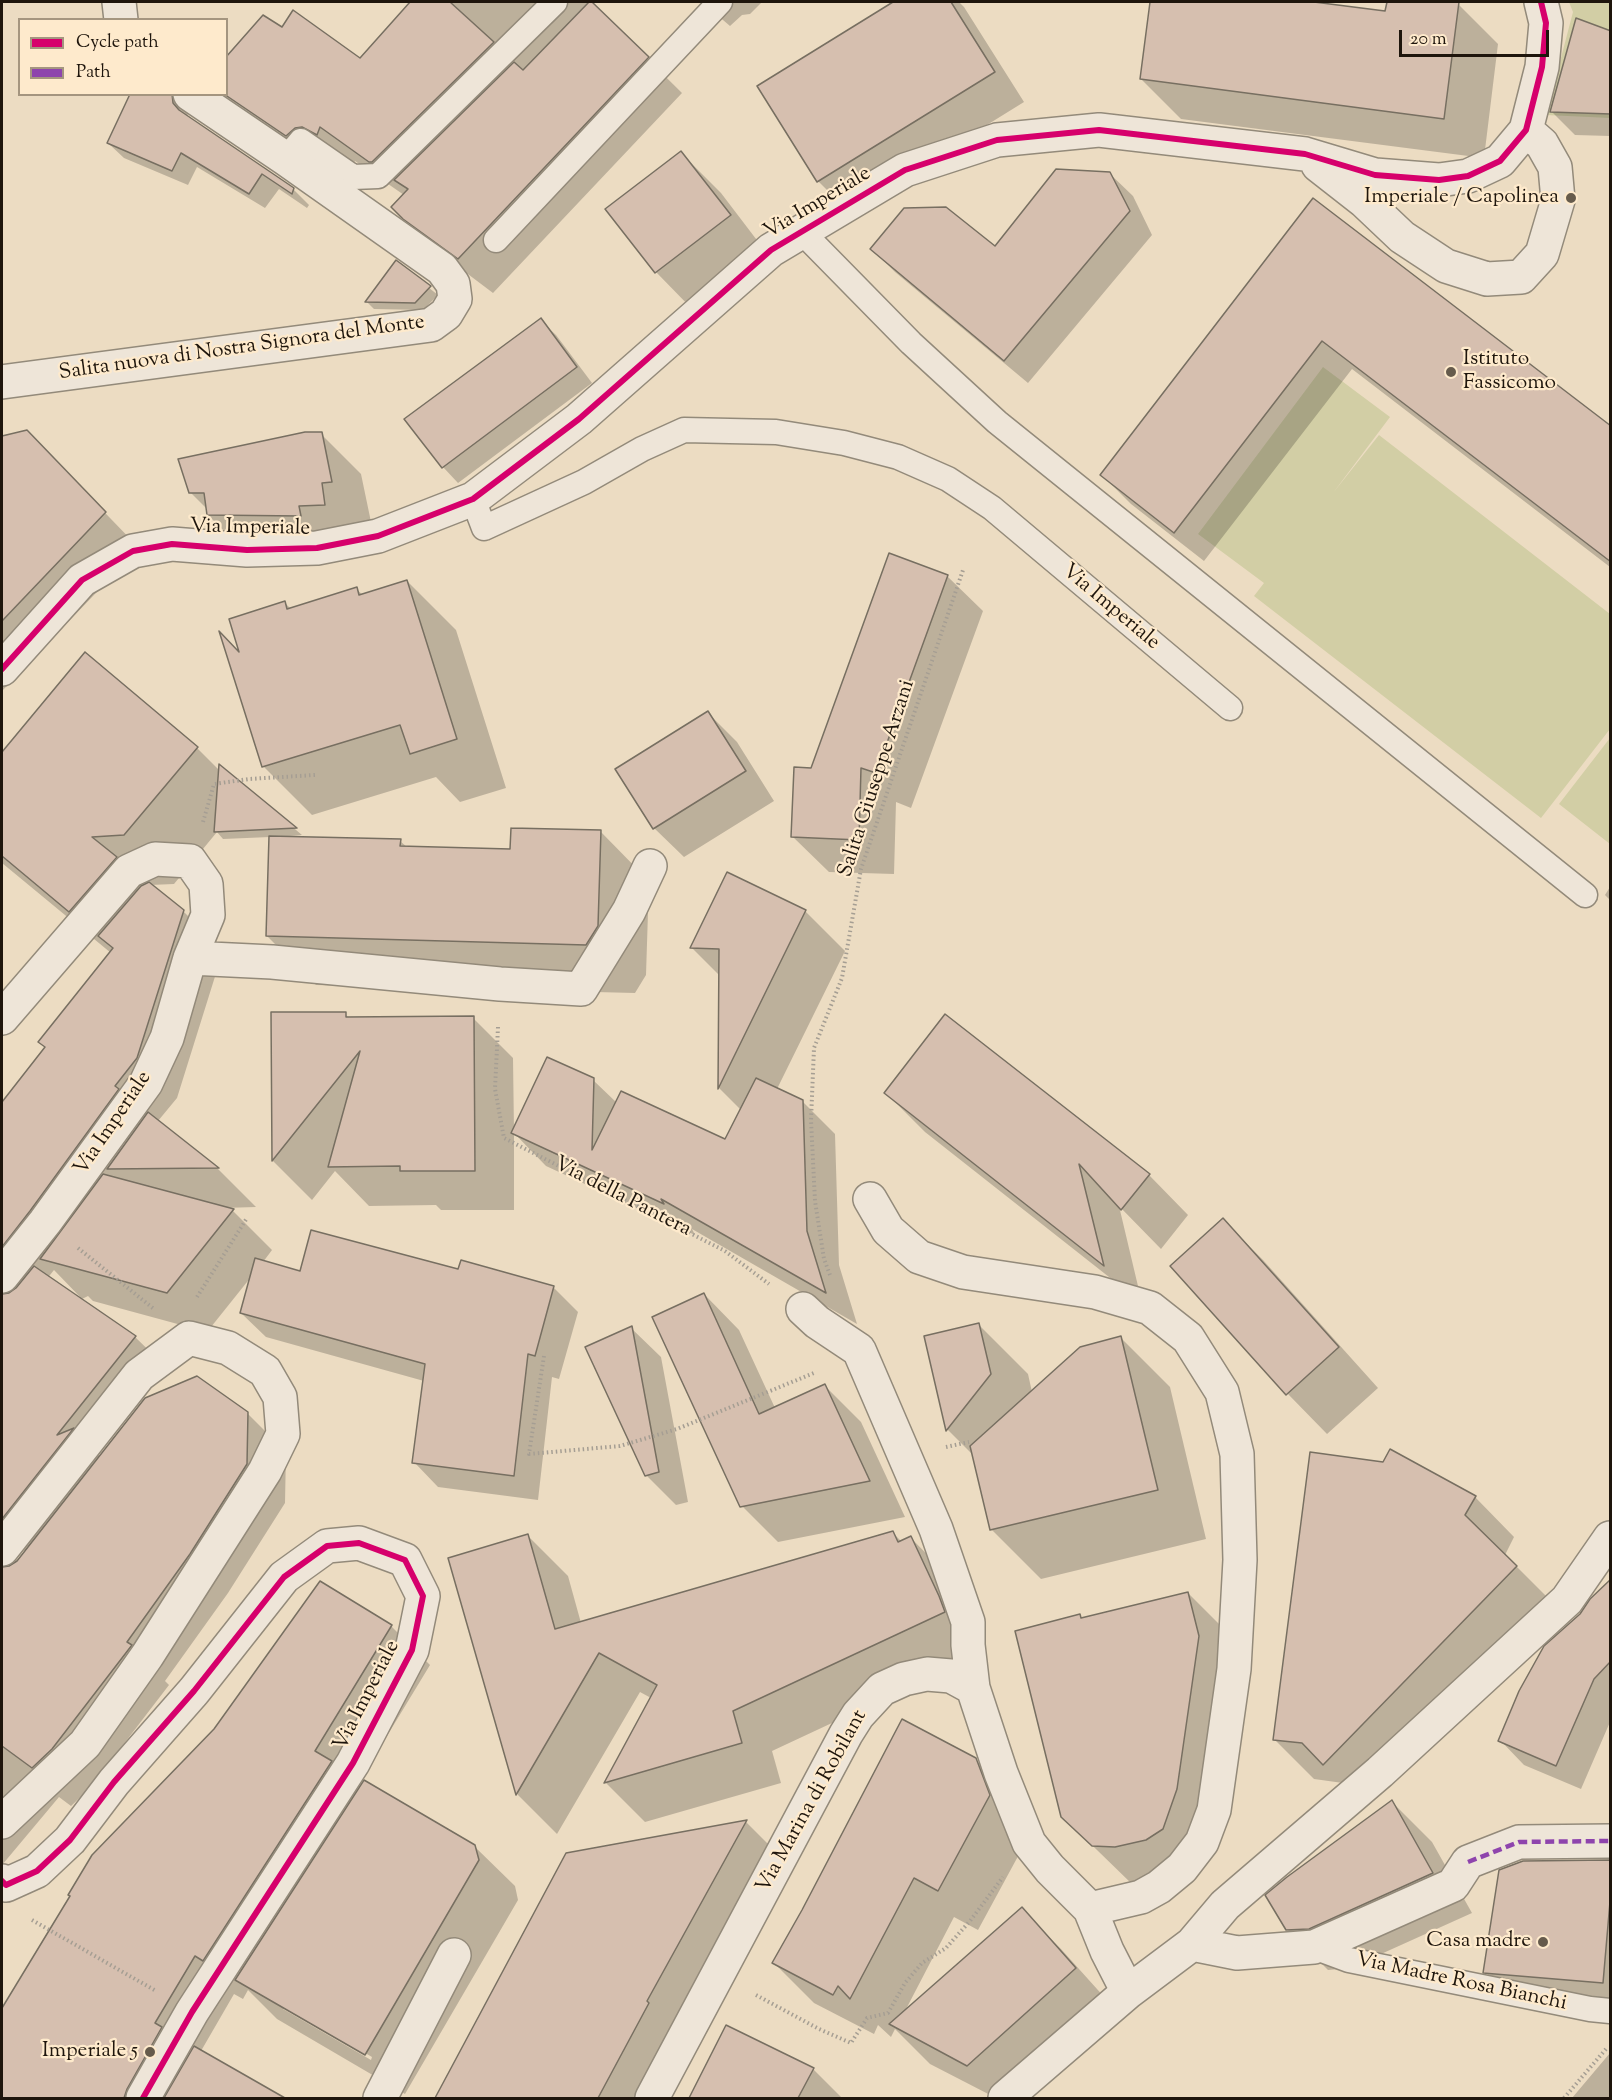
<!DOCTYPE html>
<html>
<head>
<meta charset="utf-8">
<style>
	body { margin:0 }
	#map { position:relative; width:1612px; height:2100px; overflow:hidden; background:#ecdcc2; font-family:"Sorts Mill Goudy",serif }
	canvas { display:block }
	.frame { position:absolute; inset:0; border:3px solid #1e150c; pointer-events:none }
	.legend { position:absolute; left:18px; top:18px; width:210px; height:78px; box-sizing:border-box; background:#feeacc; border:2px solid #a4957f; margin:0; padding:8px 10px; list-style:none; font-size:18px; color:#1e150c }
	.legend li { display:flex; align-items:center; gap:12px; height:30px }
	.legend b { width:30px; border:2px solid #a4957f }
	.scale { position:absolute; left:1399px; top:30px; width:150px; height:27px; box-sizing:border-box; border:3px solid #1e150c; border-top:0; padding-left:8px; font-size:18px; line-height:21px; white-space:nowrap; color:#1e150c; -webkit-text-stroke:4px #feeacc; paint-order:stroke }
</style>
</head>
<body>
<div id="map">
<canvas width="1612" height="2100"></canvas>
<div class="frame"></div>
<ul class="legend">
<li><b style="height:8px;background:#d6006c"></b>Cycle path</li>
<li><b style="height:8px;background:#8e44ad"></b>Path</li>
</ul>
<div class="scale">20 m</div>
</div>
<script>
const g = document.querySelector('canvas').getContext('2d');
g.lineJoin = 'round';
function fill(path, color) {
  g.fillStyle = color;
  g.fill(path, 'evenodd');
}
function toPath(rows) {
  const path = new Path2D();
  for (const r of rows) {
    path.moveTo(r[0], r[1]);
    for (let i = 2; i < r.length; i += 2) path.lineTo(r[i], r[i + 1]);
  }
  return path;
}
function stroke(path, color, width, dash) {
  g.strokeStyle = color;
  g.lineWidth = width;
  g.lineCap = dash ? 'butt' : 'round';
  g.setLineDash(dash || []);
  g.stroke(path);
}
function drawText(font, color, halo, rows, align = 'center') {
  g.font = font + ' "Sorts Mill Goudy",serif';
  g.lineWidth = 4.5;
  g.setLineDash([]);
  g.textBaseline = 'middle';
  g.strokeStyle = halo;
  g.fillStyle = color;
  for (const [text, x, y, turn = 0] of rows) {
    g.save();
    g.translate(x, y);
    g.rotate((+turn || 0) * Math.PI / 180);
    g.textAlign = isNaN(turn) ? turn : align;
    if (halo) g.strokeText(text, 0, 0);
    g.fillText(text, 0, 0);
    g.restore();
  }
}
const green = toPath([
	[1569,2,1610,2,1610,118,1546,115,1573,12],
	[1323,367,1390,417,1333,493,1379,435,1610,614,1610,729,1541,818,1254,596,1264,583,1198,534],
	[1610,738,1610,844,1559,804]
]);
const shadow = toPath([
	[412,2,423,2,441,16,451,2,590,2,682,93,493,293,440,253,393,207,404,195,355,161,352,168,330,162,242,116,220,94,226,94,282,29,360,60],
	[702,2,762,2,750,14,742,15,730,26],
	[896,2,959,2,964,7,1024,102,848,211,818,181,759,86],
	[1151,2,1302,2,1387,13,1388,2,1442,2,1458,4,1498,44,1484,158,1181,119,1141,79],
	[1610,33,1610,136,1575,135,1552,112],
	[131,94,173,94,187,108,188,117,293,189,309,205,307,208,279,189,265,208,197,167,188,185,124,158,108,143],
	[681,153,721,193,769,256,695,312,656,272],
	[1109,173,1133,196,1152,235,1028,383,895,272,872,249,995,248],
	[1313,200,1610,428,1610,567,1352,369,1204,561,1131,504,1102,475],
	[396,262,438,295,423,310,374,309,367,302],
	[540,320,556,335,592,383,458,483,443,467],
	[26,431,139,548,2,691,2,437],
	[321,434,361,474,371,522,361,522,364,544,248,555,208,515,207,509,190,492],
	[947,576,983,611,911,808,896,802,894,874,829,872,793,837,812,769],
	[407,581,456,630,506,788,460,802,436,777,312,815,263,766,242,656,285,603,291,609,356,589,363,595],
	[85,655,197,748,220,771,221,767,302,835,290,836,290,838,400,841,408,848,511,850,600,831,649,881,646,975,635,993,316,985,267,936,270,837,223,839,217,832,174,884,150,885,183,911,223,951,177,1098,158,1121,218,1169,256,1207,223,1208,233,1211,272,1250,263,1262,301,1272,459,1271,553,1287,578,1312,559,1379,552,1377,538,1500,438,1487,414,1462,424,1381,266,1337,241,1313,251,1277,207,1332,93,1301,88,1296,82,1299,54,1270,46,1280,135,1337,165,1366,96,1452,100,1457,247,1413,286,1452,285,1503,228,1593,165,1681,169,1685,90,1788,71,1806,59,1797,2,1865,2,1594,33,1553,28,1553,2,1532,2,1327,10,1316,2,1309,2,1105,47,1048,111,953,2,863,2,754],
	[707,712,737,742,774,801,684,857,654,828],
	[1610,887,1610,900,1605,895],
	[805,911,845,951,777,1089,802,1101,835,1134,839,1265,857,1324,692,1229,695,1235,546,1166,514,1133,514,1210,441,1210,436,1205,369,1206,335,1171,312,1200,273,1161,273,1014,345,1014,350,1019,473,1018,513,1058,514,1132,593,1080,617,1103,725,1141,741,1110,719,1088,720,976,692,948],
	[886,1093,1149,1175,1188,1215,1161,1249,1119,1206,1142,1303,925,1132],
	[1223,1220,1263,1260,1378,1388,1327,1434,1288,1394,1172,1266],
	[704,1294,739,1330,775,1408,825,1386,861,1422,905,1517,778,1542,742,1506],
	[979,1325,1028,1374,1032,1392,1121,1338,1170,1387,1206,1539,1041,1579,992,1530,974,1456,948,1430,939,1392],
	[631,1328,661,1357,688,1502,676,1505,647,1476,587,1348],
	[1475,1497,1514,1537,1505,1555,1556,1606,1343,1783,1314,1779,1274,1739],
	[893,1533,902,1542,911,1538,950,1578,984,1652,772,1751,781,1783,645,1822,606,1783,651,1698,640,1692,557,1834,518,1795,449,1559,528,1536,568,1576,581,1623],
	[1610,1581,1610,1722,1581,1789,1524,1765,1500,1740,1581,1615],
	[1188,1593,1228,1633,1216,1829,1202,1869,1186,1879,1133,1885,1062,1816,1079,1616,1082,1619],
	[391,1626,430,1665,356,1787,359,1791,474,1846,515,1886,518,1900,405,2094,277,2019,248,1990,243,1999,234,1994,201,2051,282,2098,2,2098,2,2011,71,1897],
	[283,2005,372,2057,371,2060,283,2009],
	[975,1759,1016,1800,1029,1836,978,1930,954,1917,904,2013,1021,1909,1061,1949,1115,2009,996,2098,930,2064,895,2029,891,2037,878,2025,874,2034,814,2003,774,1963],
	[1392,1802,1432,1842,1472,1913,1350,1968,1328,1970,1287,1929],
	[746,1822,785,1861,656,2098,448,2098,441,2091,567,1854],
	[1610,1861,1610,2010,1515,2002,1485,1972],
	[727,2027,813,2069,842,2098,690,2098],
	[1610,2053,1610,2098,1572,2098]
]);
const building = toPath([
	[410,2,450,2,494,42,372,162,369,162,320,127,317,135,302,127,295,128,286,136,224,94,226,94,226,57,263,15,282,27,293,10,360,58,410,2],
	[589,2,592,2,649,57,458,259,403,219,391,207,408,189,394,180,514,62,523,70,589,2],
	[893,2,951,2,995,72,817,182,757,86,893,2],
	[1150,2,1314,2,1385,11,1387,2,1459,2,1444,119,1140,79,1150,2],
	[1576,18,1611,31,1611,114,1550,112,1576,18],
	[130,94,172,94,173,103,179,110,294,188,292,194,262,174,249,194,181,153,172,171,107,143,130,94],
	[681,151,731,215,655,273,605,209,681,151],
	[1056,169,1110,172,1130,211,1004,361,870,249,904,208,946,207,995,246,1056,169],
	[1313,198,1611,426,1611,562,1322,341,1174,533,1100,475,1313,198],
	[396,260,431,286,415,303,365,302,396,260],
	[541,318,577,367,442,468,404,419,541,318],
	[27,430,106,512,2,621,2,436,27,430],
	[305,432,322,432,332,482,322,483,325,505,299,506,301,516,207,515,204,493,189,493,178,459,305,432],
	[889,553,948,575,876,773,861,768,859,840,791,837,794,767,811,768,889,553],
	[407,580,457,739,410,754,400,725,262,767,219,631,239,652,229,619,285,601,287,609,357,587,359,595,407,580],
	[85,652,198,747,124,835,92,837,117,857,69,912,2,856,2,752,85,652],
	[708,711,746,771,653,829,615,769,708,711],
	[219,764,297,828,214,832,219,764],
	[511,828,601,830,598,926,586,945,266,936,269,836,401,839,400,846,510,849,511,828],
	[727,872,806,910,718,1089,719,949,690,948,727,872],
	[149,882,184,910,137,1058,115,1086,119,1089,30,1211,2,1247,2,1102,45,1047,38,1042,113,948,98,936,141,886,149,882],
	[271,1012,346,1012,346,1017,474,1016,475,1171,400,1171,400,1166,328,1167,360,1051,272,1161,271,1012],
	[945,1014,1150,1174,1121,1210,1079,1164,1104,1266,884,1093,945,1014],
	[547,1057,594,1078,592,1150,621,1091,725,1139,756,1078,803,1100,807,1231,826,1293,661,1199,664,1204,511,1133,547,1057],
	[148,1112,219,1168,107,1169,148,1112],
	[103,1174,234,1209,167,1293,40,1259,103,1174],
	[1223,1218,1339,1347,1286,1395,1170,1266,1223,1218],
	[311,1230,458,1269,461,1260,554,1286,535,1356,528,1354,514,1476,412,1463,425,1364,240,1313,255,1258,300,1271,311,1230],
	[34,1266,136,1336,57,1435,74,1428,2,1519,2,1294,9,1293,16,1288,34,1266],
	[704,1293,759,1414,825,1384,870,1481,740,1507,652,1317,704,1293],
	[979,1323,991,1374,946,1431,924,1336,979,1323],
	[632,1326,659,1472,645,1476,585,1347,632,1326],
	[1121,1336,1158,1490,990,1530,970,1446,1080,1347,1121,1336],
	[197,1376,248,1412,247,1464,190,1554,127,1642,132,1645,52,1749,32,1768,2,1746,2,1567,9,1566,17,1561,145,1398,197,1376],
	[1390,1449,1476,1496,1465,1515,1517,1566,1323,1765,1302,1743,1273,1740,1310,1452,1383,1462,1390,1449],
	[893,1531,898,1542,911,1536,939,1596,945,1612,733,1711,742,1743,604,1783,657,1685,599,1653,516,1795,448,1558,528,1534,555,1629,893,1531],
	[1611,1579,1611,1661,1594,1679,1556,1766,1498,1741,1519,1691,1544,1646,1580,1614,1590,1599,1611,1579],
	[320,1581,392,1625,315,1751,332,1761,203,1961,195,1956,155,2023,162,2027,127,2089,124,2098,2,2098,2,2008,70,1896,68,1895,92,1855,214,1729,320,1581],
	[1188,1592,1199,1636,1177,1789,1163,1829,1146,1840,1115,1847,1092,1846,1061,1817,1015,1631,1080,1614,1081,1618,1188,1592],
	[902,1719,976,1758,990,1795,938,1891,914,1878,850,1999,838,1986,833,1995,772,1963,802,1910,902,1719],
	[364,1780,475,1845,479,1860,365,2055,235,1980,364,1780],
	[1392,1800,1433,1873,1309,1929,1286,1930,1265,1895,1287,1877,1392,1800],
	[747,1820,647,2001,649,2003,598,2098,435,2098,566,1853,747,1820],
	[1611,1860,1611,1890,1603,1983,1483,1973,1499,1870,1523,1861,1611,1860],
	[1022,1907,1076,1968,967,2066,889,2024,1022,1907],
	[726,2025,814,2068,798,2098,689,2098,726,2025],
	[194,2046,285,2098,164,2098,194,2046]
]);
const path = toPath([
	[203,822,214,784,249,779,315,775],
	[498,1027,495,1089,504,1138,725,1251,769,1284],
	[78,1248,154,1309],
	[830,1275,824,1259,815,1201,811,1120,814,1048,842,978,861,869,963,570],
	[197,1297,247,1218],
	[544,1356,529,1454,620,1446,677,1429,814,1373],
	[946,1447,969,1442],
	[32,1920,156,1991],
	[756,1995,819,2029,851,2043,867,2018,888,2013,905,1983,922,1963,946,1948,970,1921,1003,1877],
	[1564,2098,1606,2049]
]);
const lane = toPath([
	[286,159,301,141,353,177,378,176,555,2],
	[802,232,911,343,997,422,1585,895],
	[496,240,720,2],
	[473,499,484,528,584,482,642,449,684,430,776,432,844,443,898,457,948,479,992,508,1230,708],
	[1314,1947,1349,1960,1590,2009,1610,2011]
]);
const street = toPath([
	[119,2,121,20],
	[1318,165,1364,201,1402,237,1446,266,1487,279,1521,277,1542,254,1558,200,1555,167,1542,144,1526,130],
	[2,382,431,325,446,314,455,299,453,284,442,269,286,159,190,94],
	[2,669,82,580,133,551,172,544,247,550,317,548,378,536,473,499,579,419,771,250,905,170,997,140,1099,130,1305,154,1375,175,1439,180,1468,176,1500,161,1526,130,1542,67,1546,23,1541,2],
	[190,958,272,962,500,984,581,989,629,911,650,866],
	[2,1018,129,871,155,859,190,861,206,884,208,915,190,958,167,1038,146,1083,45,1222,2,1276],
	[870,1199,888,1230,919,1257,963,1272,1095,1292,1150,1308,1188,1338,1222,1392,1237,1454,1240,1560,1234,1669,1214,1810,1202,1842,1182,1868,1159,1887,1141,1897,1090,1909],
	[803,1309,817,1322,859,1350,936,1529,968,1622,968,1645,973,1688,1001,1773,1029,1843,1050,1869,1090,1909,1107,1951,1128,1992],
	[2,1549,139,1375,189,1338,228,1348,265,1371,280,1397,283,1434,265,1471,147,1656,85,1744,2,1822],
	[2,1881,6,1885,37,1871,70,1840,114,1782,194,1691,284,1577,327,1546,359,1543,405,1560,423,1596,412,1650,353,1763,192,2012,143,2098],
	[1192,1944,1237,1953,1314,1947,1453,1885,1468,1862,1519,1842,1610,1841],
	[380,2098,454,1955],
	[652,2098,846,1734,858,1715,882,1689,904,1679,927,1674,951,1676,973,1688],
	[1005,2098,1128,1992,1192,1944,1225,1905,1380,1772,1567,1600,1610,1538]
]);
const quiet = toPath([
	[1468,1862,1519,1842,1610,1841]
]);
const cycleway = toPath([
	[2,669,82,580,133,551,172,544,247,550,317,548,378,536,473,499,579,419,771,250,905,170,997,140,1099,130,1305,154,1375,175,1439,180,1468,176,1500,161,1526,130,1542,67,1546,23,1541,2],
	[2,1881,6,1885,37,1871,70,1840,114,1782,194,1691,284,1577,327,1546,359,1543,405,1560,423,1596,412,1650,353,1763,192,2012,143,2098]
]);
const markers = [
	[1571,198,6,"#665b4c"],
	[1451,372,6,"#665b4c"],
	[1543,1942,6,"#665b4c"],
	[150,2052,6,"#665b4c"]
];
const poiNames = [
	["Imperiale / Capolinea",1559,198],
	["Istituto",1463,360,"left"],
	["Fassicomo",1463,384,"left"],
	["Casa madre",1531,1942],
	["Imperiale 5",138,2052]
];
const streetNames = [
	["Via Imperiale",818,204,-31],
	["Salita nuova di Nostra Signora del Monte",242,349,-8],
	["Via Imperiale",250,529,1],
	["Via Imperiale",1110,608,40],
	["Salita Giuseppe Arzani",878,779,-72],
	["Via Imperiale",114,1124,-56],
	["Via della Pantera",622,1198,27],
	["Via Imperiale",368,1696,-63],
	["Via Marina di Robilant",813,1802,-61],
	["Via Madre Rosa Bianchi",1461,1983,12]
];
fill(green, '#d2cea5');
fill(shadow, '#0003');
fill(building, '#d6bfaf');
stroke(building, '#776f61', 1.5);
stroke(lane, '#938a7a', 27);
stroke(street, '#938a7a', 36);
stroke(path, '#a59e93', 4, [1.5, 3]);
stroke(lane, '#eee5d8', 24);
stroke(street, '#eee5d8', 33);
stroke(quiet, '#8e44ad', 4.5, [9, 4.5]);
stroke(cycleway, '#d6006c', 6);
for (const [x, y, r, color] of markers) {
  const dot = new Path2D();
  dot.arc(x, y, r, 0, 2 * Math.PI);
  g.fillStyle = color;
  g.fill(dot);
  stroke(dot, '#feeacc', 2);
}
drawText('21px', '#1e150c', '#feeacc', poiNames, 'right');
drawText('21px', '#1e150c', '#feeacc', streetNames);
</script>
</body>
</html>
